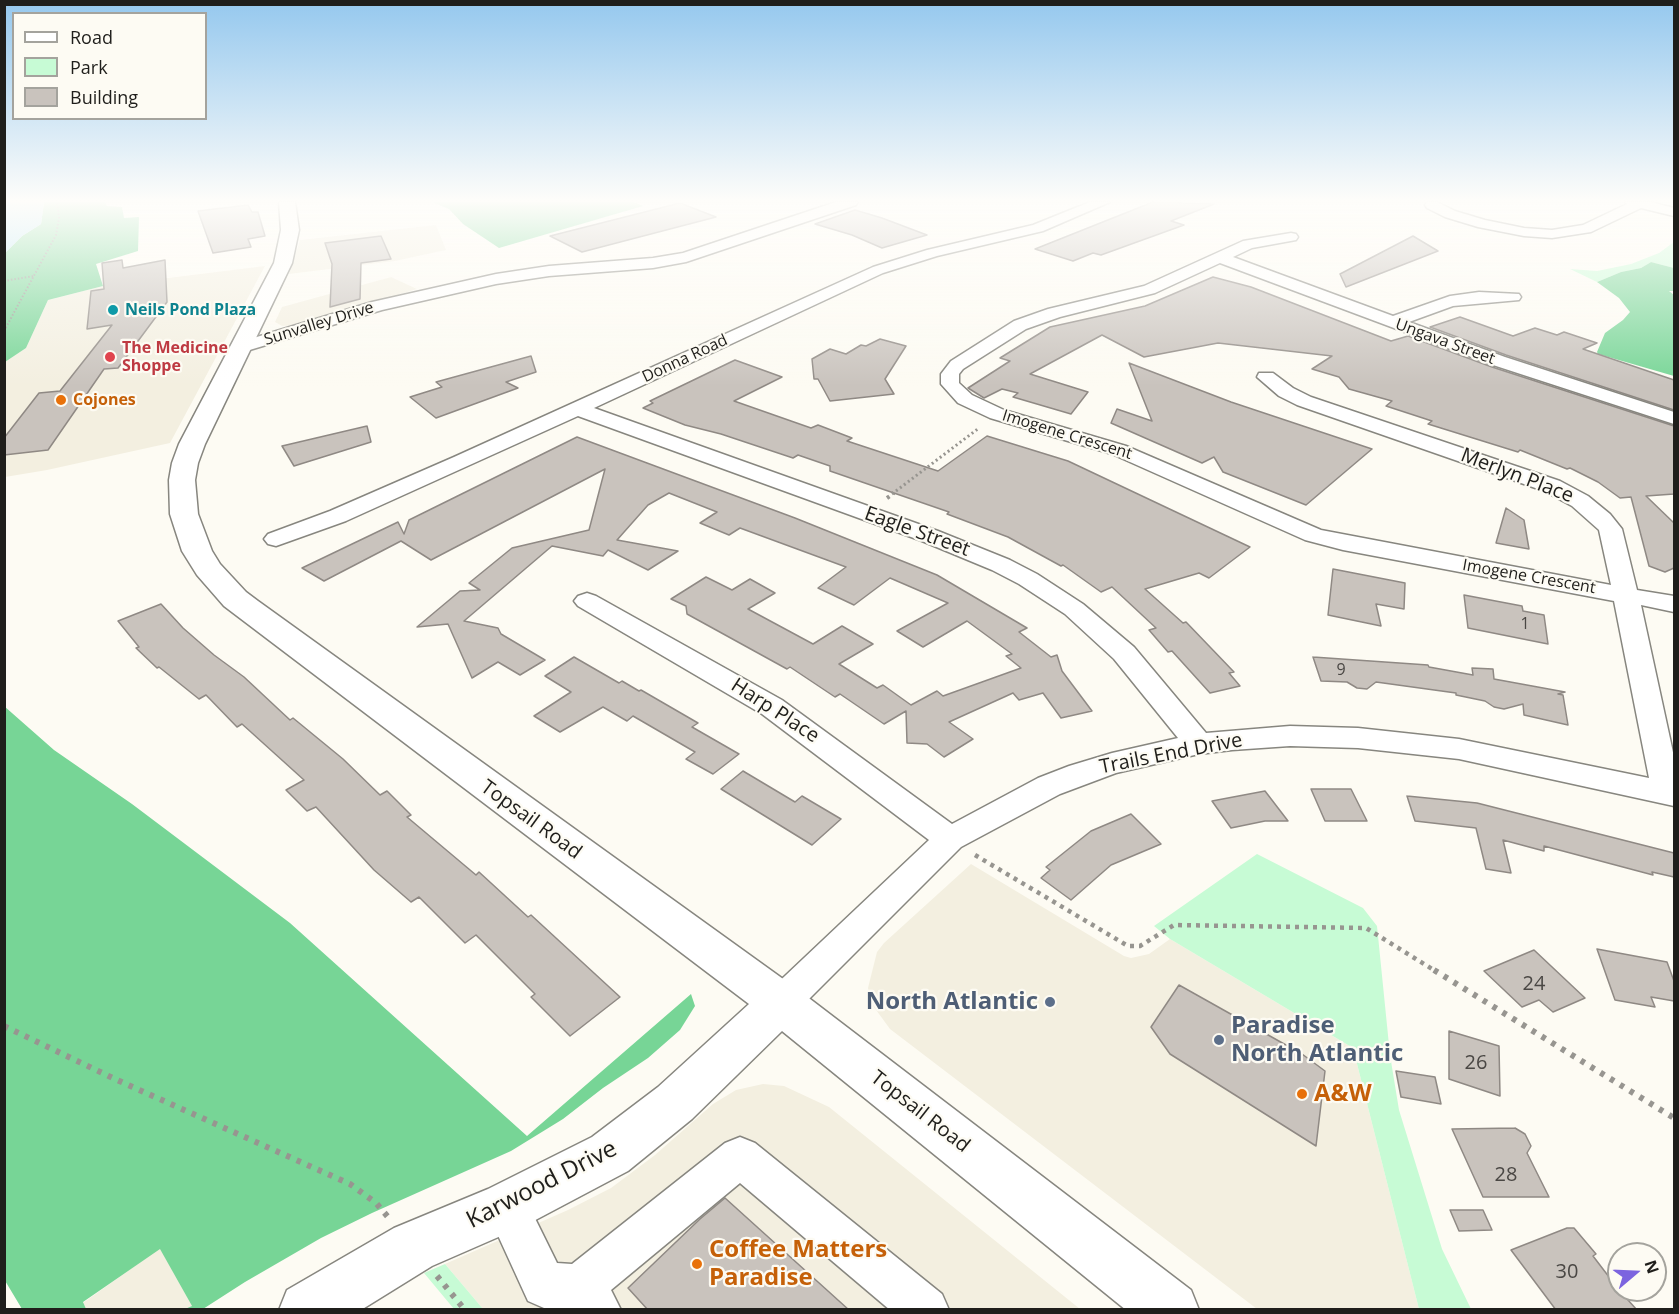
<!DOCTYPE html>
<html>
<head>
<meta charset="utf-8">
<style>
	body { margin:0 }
	#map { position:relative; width:1679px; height:1314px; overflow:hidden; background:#fdfbf3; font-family:"Open Sans",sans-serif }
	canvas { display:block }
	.frame { position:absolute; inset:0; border:6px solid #1f1e1b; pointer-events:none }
	.legend { position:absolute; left:12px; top:12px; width:195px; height:108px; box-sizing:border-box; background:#fdfbf3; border:2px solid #a4a39d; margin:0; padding:8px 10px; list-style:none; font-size:18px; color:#1f1e1b }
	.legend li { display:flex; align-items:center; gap:12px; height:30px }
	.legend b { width:30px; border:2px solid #a4a39d }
	.north { position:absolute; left:1607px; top:1242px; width:60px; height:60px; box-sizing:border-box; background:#fdfbf3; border:2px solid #a4a39d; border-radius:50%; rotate:71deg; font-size:16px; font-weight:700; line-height:24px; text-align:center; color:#1f1e1b }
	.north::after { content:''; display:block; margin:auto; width:21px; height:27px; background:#7c64df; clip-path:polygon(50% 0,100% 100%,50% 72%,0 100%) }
</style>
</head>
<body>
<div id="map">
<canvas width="1679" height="1314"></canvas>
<div class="frame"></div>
<ul class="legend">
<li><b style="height:8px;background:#fff"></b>Road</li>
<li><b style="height:16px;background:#c7fbd5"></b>Park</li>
<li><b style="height:16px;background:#c9c3bd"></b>Building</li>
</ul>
<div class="north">N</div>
</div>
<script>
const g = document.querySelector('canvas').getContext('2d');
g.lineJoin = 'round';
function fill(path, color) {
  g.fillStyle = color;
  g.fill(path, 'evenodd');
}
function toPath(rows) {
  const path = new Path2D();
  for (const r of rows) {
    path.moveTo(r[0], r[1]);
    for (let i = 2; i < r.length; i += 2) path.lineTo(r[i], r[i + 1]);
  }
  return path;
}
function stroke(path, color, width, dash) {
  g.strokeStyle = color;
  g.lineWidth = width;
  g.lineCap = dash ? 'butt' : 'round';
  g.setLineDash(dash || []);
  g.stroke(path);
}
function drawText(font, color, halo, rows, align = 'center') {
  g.font = font + ' "Open Sans",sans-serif';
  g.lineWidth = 4.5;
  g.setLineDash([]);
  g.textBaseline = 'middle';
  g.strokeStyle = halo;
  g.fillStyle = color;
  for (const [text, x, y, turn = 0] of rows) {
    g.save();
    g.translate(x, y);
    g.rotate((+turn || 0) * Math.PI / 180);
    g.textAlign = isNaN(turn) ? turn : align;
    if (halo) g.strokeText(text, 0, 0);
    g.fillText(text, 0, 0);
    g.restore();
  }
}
const built = toPath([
	[436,225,446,250,395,261,289,274,300,240],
	[265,266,170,443,47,470,5,477,5,362,26,348,48,300,103,286],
	[391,277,417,289,300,325,282,326,275,322,282,307],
	[971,864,1124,956,1131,958,1149,954,1170,939,1353,1048,1419,1309,1257,1309,890,1029,871,1003,868,988,877,952,884,943],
	[763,1084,784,1086,829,1107,1080,1309,483,1309,445,1264,568,1210,611,1188,655,1155,713,1104,736,1090],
	[160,1248,192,1306,185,1310,86,1310,83,1303]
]);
const green = toPath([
	[1674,242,1674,268,1651,262,1641,268,1621,272,1597,282,1570,269,1597,271,1631,264,1659,253],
	[1257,854,1363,908,1377,926,1390,1055,1399,1110,1442,1249,1471,1309,1419,1309,1353,1048,1170,939,1154,926],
	[445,1264,483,1309,454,1309,424,1273]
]);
const forest = toPath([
	[44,202,105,202,107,206,122,207,124,218,139,217,138,251,96,264,103,286,48,300,26,348,5,362,5,253,22,236,41,224],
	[432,202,634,202,643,206,499,248,463,224,449,209],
	[1651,262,1674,268,1674,291,1669,291,1674,295,1674,376,1598,354,1597,352,1605,333,1623,320,1630,312,1619,298,1597,282,1621,272,1641,268],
	[4,706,54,750,132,804,290,923,527,1136,691,994,695,1006,680,1030,648,1058,603,1088,563,1119,511,1151,372,1213,321,1238,245,1282,203,1309,185,1309,192,1306,160,1249,83,1302,86,1309,22,1309,4,1279]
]);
const water = toPath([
	[5,202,44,202,41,224,22,236,5,253]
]);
const building = toPath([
	[1153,202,1214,204,1171,221,1184,225,1101,255,1093,253,1073,261,1035,249,1153,202],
	[680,203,716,217,582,252,550,236,680,203],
	[248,205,252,212,258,212,265,236,248,239,251,247,213,253,198,211,248,205],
	[855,210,882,218,927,235,882,248,852,235,815,224,855,210],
	[381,236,391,259,361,263,360,299,330,307,332,264,325,243,381,236],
	[1413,236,1438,251,1346,287,1340,274,1413,236],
	[122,260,123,268,165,260,167,302,118,368,104,369,48,450,4,455,4,438,39,393,60,391,112,325,87,329,91,291,104,289,102,263,122,260],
	[1213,277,1251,287,1391,341,1408,336,1492,367,1674,426,1674,494,1646,496,1674,523,1674,568,1665,572,1649,566,1631,497,1620,498,1598,482,1570,468,1567,469,1520,450,1518,452,1428,424,1432,421,1386,406,1392,401,1349,389,1339,377,1312,369,1332,356,1218,343,1144,357,1102,335,1030,374,1088,392,1071,414,1013,397,1018,393,1002,389,984,398,968,388,1010,361,1000,358,1050,327,1145,306,1213,277],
	[1460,317,1513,336,1535,328,1557,335,1564,332,1597,343,1583,349,1674,380,1674,410,1506,355,1430,327,1460,317],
	[880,339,906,346,885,379,894,394,830,401,818,379,814,379,812,359,830,349,846,354,861,345,866,346,880,339],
	[531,356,536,372,506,382,518,388,436,418,410,397,442,387,436,382,531,356],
	[735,360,782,377,734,401,811,428,818,425,852,438,847,441,938,471,987,436,1068,461,1250,547,1209,578,1199,573,1145,589,1183,623,1186,622,1234,672,1229,673,1240,686,1210,693,1172,651,1168,652,1149,630,1156,628,1112,587,1101,592,1063,565,1061,566,1008,537,947,514,949,512,830,471,830,466,798,455,793,458,721,434,685,425,643,408,653,403,650,401,735,360],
	[1129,363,1231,402,1372,449,1306,505,1223,472,1214,457,1202,463,1111,423,1117,409,1152,421,1129,363],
	[367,426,371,442,294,466,282,446,367,426],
	[577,437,795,518,937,575,1027,628,1019,632,1051,657,1057,655,1062,671,1092,711,1061,718,1043,693,1019,700,1013,693,949,722,973,739,944,757,927,744,907,743,906,711,884,724,840,694,835,697,790,667,787,669,687,614,686,606,671,599,706,577,732,590,750,579,775,593,748,609,813,644,842,626,873,644,839,664,877,688,883,685,911,705,937,691,943,696,1021,668,1006,656,1012,654,967,621,923,647,897,631,948,603,890,578,854,605,818,588,846,567,740,528,729,535,700,523,717,512,669,493,648,505,617,540,678,551,648,570,608,550,603,556,552,546,464,621,498,628,501,634,545,660,520,675,498,662,472,678,448,624,417,627,460,591,480,590,469,583,512,548,589,530,605,469,431,560,401,541,324,581,302,568,398,522,404,534,409,520,577,437],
	[1506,508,1524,520,1529,549,1496,543,1506,508],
	[1333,569,1405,583,1404,609,1376,604,1381,626,1328,615,1333,569],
	[1464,595,1522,606,1523,611,1544,615,1548,644,1468,628,1464,595],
	[161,604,183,628,214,655,244,677,290,720,293,718,343,759,380,795,387,791,411,815,407,817,476,875,479,872,528,917,531,915,620,997,570,1036,531,997,535,994,476,935,465,943,419,897,411,902,374,870,316,807,307,811,286,790,304,780,242,724,237,727,206,695,199,699,159,667,157,668,136,648,139,647,118,621,161,604],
	[574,657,619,683,622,681,639,691,641,690,698,723,692,727,739,754,713,774,686,759,695,752,633,716,627,721,603,707,560,732,534,716,571,692,545,676,574,657],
	[1313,657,1428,665,1429,667,1473,675,1472,668,1493,669,1494,679,1565,692,1558,694,1563,695,1568,725,1524,715,1523,704,1504,709,1494,707,1485,701,1456,695,1456,693,1376,682,1367,689,1357,688,1347,682,1321,681,1313,657],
	[743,771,795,802,802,796,841,819,812,845,721,789,743,771],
	[1311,789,1351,789,1367,821,1325,821,1311,789],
	[1265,791,1288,821,1265,821,1231,828,1212,801,1265,791],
	[1407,796,1477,803,1674,853,1674,877,1652,872,1653,875,1544,846,1544,851,1503,840,1511,873,1486,869,1476,828,1415,821,1407,796],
	[1131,814,1161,844,1111,865,1071,900,1041,878,1050,870,1046,867,1091,831,1131,814],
	[1597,949,1667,962,1674,981,1674,1001,1651,997,1655,1007,1615,1000,1597,949],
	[1534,950,1585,998,1553,1012,1539,1000,1522,1007,1484,971,1534,950],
	[1179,985,1302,1054,1325,1071,1316,1146,1170,1054,1151,1027,1179,985],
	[1449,1031,1499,1046,1500,1096,1449,1079,1449,1031],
	[1396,1071,1435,1077,1441,1104,1401,1097,1396,1071],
	[1515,1128,1525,1134,1531,1146,1527,1153,1549,1197,1483,1197,1452,1129,1515,1128],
	[725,1198,849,1310,648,1310,628,1288,700,1219,725,1198],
	[1450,1210,1483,1210,1492,1230,1459,1231,1450,1210],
	[1567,1228,1574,1228,1596,1254,1593,1256,1619,1290,1637,1310,1556,1310,1511,1250,1567,1228]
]);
const pathFar4 = toPath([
	[4,281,34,276],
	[4,331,56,235,59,218,57,202]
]);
const pathFar3 = toPath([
	[892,494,979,428]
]);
const pathFar2 = toPath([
	[887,498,894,493]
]);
const pathFar1 = toPath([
	[975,855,1128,946,1140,946,1174,925,1366,928,1437,972]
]);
const path = toPath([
	[1434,970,1674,1118],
	[4,1026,117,1080,350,1184,376,1203,388,1217],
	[437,1276,465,1310]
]);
const minor = toPath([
	[836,202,858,202,856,205,686,262,653,268,549,276,496,284,382,310,243,352,237,351,234,347,237,343,372,302,496,274,549,266,653,258,683,253,836,202],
	[1090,202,1110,202,1043,231,937,256,883,273,594,408,938,531,1010,560,1037,574,1083,604,1134,647,1206,733,1290,726,1358,728,1459,739,1649,778,1614,601,1343,550,1305,540,1112,454,990,418,958,403,941,384,941,374,951,361,1014,321,1048,309,1144,286,1243,241,1291,233,1296,234,1298,237,1296,240,1252,248,1233,257,1393,316,1450,296,1479,292,1519,294,1521,297,1519,300,1453,306,1409,322,1505,357,1674,412,1674,424,1493,365,1220,263,1155,293,1060,317,1026,329,963,369,959,374,959,383,972,395,1004,410,1126,446,1321,530,1611,585,1599,530,1572,506,1544,491,1297,405,1279,396,1257,377,1259,373,1273,373,1293,388,1311,397,1560,481,1588,496,1610,514,1622,529,1637,590,1674,596,1674,612,1641,605,1674,757,1674,806,1459,759,1358,748,1290,746,1232,750,1199,754,1116,773,1060,794,961,847,794,1014,781,1019,768,1014,762,1003,768,992,929,840,762,714,578,606,574,601,578,596,587,593,596,596,782,700,952,824,1038,778,1069,766,1112,753,1178,738,1114,659,1065,614,1019,584,992,570,922,541,578,416,346,521,276,546,268,544,264,539,268,534,330,511,454,457,873,267,927,250,1033,225,1090,202],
	[1427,202,1437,202,1455,211,1485,220,1524,228,1552,230,1583,225,1627,204,1625,202,1651,202,1674,208,1674,216,1641,208,1591,232,1552,238,1524,236,1478,227,1445,217,1427,208,1425,205,1427,202],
	[740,1137,755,1143,942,1294,949,1310,890,1310,740,1183,611,1290,621,1310,544,1308,528,1301,485,1207,492,1192,507,1186,522,1192,557,1263,572,1264,725,1143,740,1137]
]);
const major = toPath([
	[279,202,295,202,299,230,292,263,205,444,198,463,195,480,198,514,212,551,220,564,246,592,258,601,797,989,1191,1290,1199,1310,1126,1310,782,1031,692,1119,628,1171,526,1225,432,1266,361,1310,279,1310,287,1290,394,1228,488,1189,592,1137,658,1087,749,1004,224,606,197,575,182,551,170,514,169,480,172,463,179,444,274,263,281,230,279,202]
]);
const markers = [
	[113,310,6,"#0f9aa8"],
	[110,357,6,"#e0444e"],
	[61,400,6,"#e8710a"],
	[1050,1002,6,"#5c6f8a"],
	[1219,1040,6,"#5c6f8a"],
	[1302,1094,6,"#e8710a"],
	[697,1264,6,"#e8710a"]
];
const farCulturenames = [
	["Neils Pond Plaza",125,310]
];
const farStreetnames = [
	["Sunvalley Drive",319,324,-17],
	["Ungava Street",1445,342,20],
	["Donna Road",685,359,-25],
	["Imogene Crescent",1067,435,17],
	["Imogene Crescent",1529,577,10]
];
const farHealthnames = [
	["The Medicine",122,348],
	["Shoppe",122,366]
];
const farFoodnames = [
	["Cojones",73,400]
];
const numberNames = [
	["1",1525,624],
	["9",1341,670]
];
const streetNames = [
	["Merlyn Place",1517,476,21],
	["Eagle Street",917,532,20],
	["Harp Place",775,711,33],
	["Trails End Drive",1171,754,-11],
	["Topsail Road",531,820,36],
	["Topsail Road",920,1112,38]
];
const nearNumbernames = [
	["24",1534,984],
	["26",1476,1063],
	["28",1506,1175],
	["30",1567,1272]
];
const nearServicenames = [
	["North Atlantic",1038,1002],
	["Paradise",1231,1026,"left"],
	["North Atlantic",1231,1054,"left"]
];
const nearFoodnames = [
	["A&W",1314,1094],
	["Coffee Matters",709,1250],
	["Paradise",709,1278]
];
const nearStreetnames = [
	["Karwood Drive",542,1185,-27]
];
fill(built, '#f3efe0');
fill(green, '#c7fbd5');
fill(forest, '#77d596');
fill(water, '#bae6f7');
fill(building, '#c9c3bd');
stroke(building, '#8f8984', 1.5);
stroke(minor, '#87867f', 3);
stroke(major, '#87867f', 3);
stroke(pathFar4, '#979590', 2, [1.5, 2]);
stroke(pathFar3, '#979590', 3, [2, 3]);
stroke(pathFar2, '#979590', 4, [3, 4.5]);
stroke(pathFar1, '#979590', 4.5, [4, 5]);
stroke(path, '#979590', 6, [4.5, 7]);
fill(minor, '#fff');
fill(major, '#fff');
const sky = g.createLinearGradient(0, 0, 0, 386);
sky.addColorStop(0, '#95c8ee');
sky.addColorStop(0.52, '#fefdfa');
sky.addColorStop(1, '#fefdfa00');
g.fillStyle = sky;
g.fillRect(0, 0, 1679, 386);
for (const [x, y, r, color] of markers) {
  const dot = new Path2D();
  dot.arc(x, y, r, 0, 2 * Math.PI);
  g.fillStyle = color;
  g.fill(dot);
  stroke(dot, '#fdfbf3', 2);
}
drawText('bold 16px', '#0d838f', '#fdfbf3', farCulturenames, 'left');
drawText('16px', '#1f1e1b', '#fdfbf3', farStreetnames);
drawText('bold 16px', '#be3a42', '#fdfbf3', farHealthnames, 'left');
drawText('bold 16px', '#c56008', '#fdfbf3', farFoodnames, 'left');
drawText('16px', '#4a4744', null, numberNames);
drawText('20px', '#1f1e1b', '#fdfbf3', streetNames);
drawText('20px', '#4a4744', null, nearNumbernames);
drawText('bold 24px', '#4e5e75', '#fdfbf3', nearServicenames, 'right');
drawText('bold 24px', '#c56008', '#fdfbf3', nearFoodnames, 'left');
drawText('24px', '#1f1e1b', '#fdfbf3', nearStreetnames);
</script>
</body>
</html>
